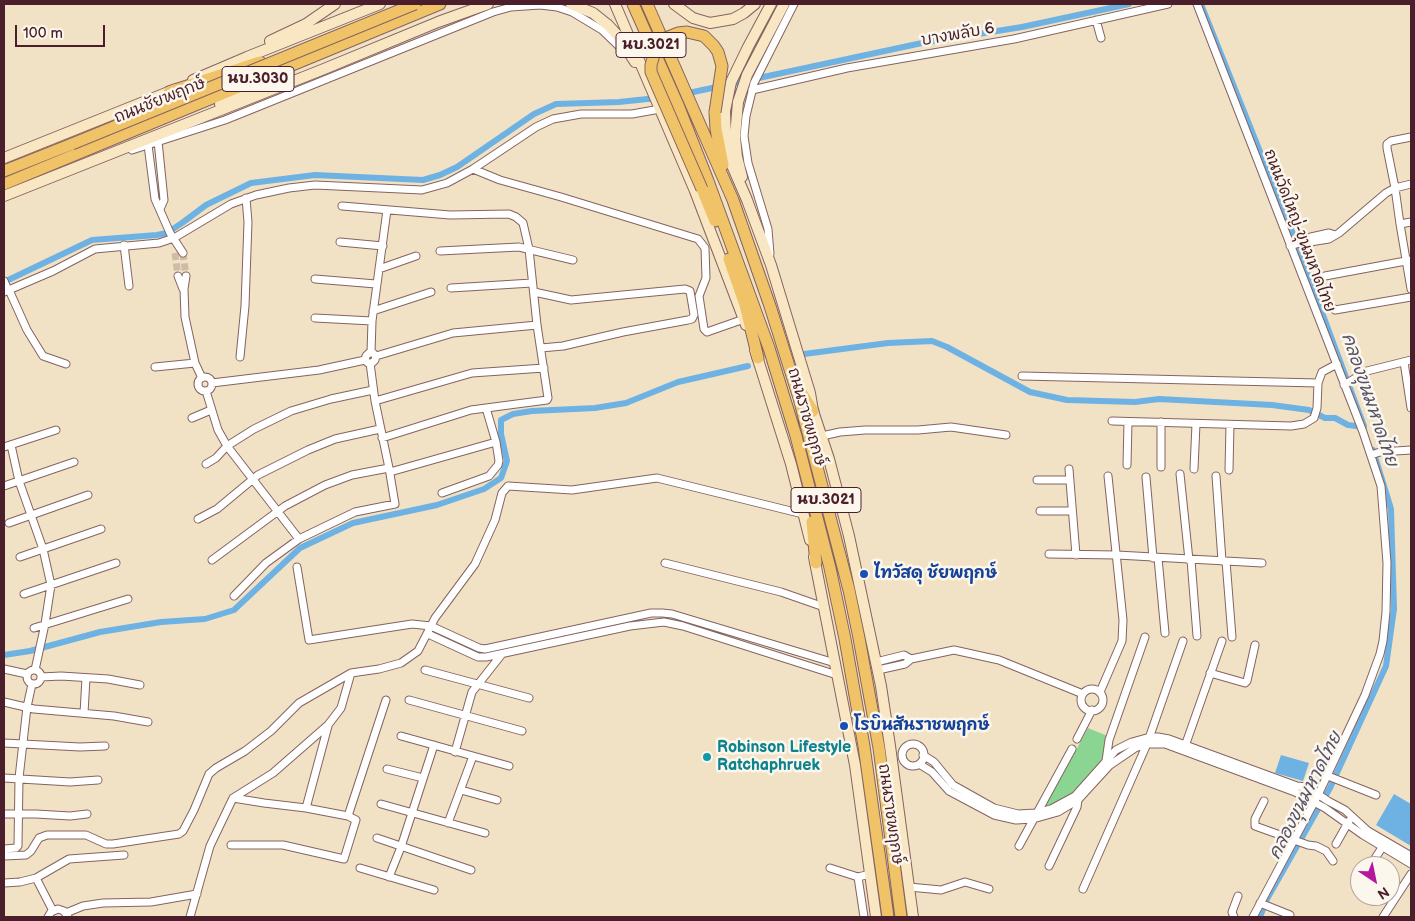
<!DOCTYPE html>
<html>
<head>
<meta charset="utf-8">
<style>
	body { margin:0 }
	#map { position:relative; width:1415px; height:921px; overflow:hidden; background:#f2e2c5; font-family:"Balsamiq Sans",sans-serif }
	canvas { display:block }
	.frame { position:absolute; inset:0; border:5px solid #4a1f2b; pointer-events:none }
	.north { position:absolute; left:1350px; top:856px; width:50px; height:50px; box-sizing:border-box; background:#fbf7ec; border:1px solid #b4a19f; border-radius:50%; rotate:146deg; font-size:14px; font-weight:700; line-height:20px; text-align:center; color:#4a1f2b }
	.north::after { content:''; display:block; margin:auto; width:18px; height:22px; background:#b5179e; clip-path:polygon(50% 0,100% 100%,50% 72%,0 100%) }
	.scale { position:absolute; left:15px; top:25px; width:90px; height:22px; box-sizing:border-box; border:2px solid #4a1f2b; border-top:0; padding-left:6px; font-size:15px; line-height:18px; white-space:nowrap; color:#4a1f2b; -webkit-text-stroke:4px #fbf7ec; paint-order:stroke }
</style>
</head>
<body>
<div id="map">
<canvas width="1415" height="921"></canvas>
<div class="frame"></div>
<div class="north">N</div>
<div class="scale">100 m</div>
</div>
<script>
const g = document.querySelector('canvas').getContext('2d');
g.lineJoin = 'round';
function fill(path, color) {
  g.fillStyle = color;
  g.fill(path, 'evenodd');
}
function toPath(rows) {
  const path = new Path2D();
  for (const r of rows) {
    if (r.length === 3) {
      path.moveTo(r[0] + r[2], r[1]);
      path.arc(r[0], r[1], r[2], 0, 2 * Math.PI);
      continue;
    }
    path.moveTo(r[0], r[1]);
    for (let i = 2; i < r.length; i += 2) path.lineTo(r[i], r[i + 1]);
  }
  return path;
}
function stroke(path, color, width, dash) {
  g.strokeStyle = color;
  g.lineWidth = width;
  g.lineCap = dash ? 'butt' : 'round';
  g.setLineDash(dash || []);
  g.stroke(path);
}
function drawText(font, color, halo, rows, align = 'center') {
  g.font = font + ' "Balsamiq Sans","Playpen Sans Thai",sans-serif';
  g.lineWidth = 5;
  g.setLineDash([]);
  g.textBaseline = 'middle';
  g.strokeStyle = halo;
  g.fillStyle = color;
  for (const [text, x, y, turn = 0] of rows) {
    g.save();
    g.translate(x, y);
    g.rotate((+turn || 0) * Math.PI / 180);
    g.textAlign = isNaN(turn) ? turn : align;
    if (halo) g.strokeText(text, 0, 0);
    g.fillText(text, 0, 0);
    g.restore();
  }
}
const green = toPath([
	[1088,728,1110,737,1106,761,1075,796,1036,813,1072,749,1076,750]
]);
const water = toPath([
	[1281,755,1309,763,1303,781,1275,773],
	[1394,794,1411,804,1411,846,1376,825]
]);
const canal = toPath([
	[1201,4,1293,234,1364,426],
	[684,94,922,43,1022,27,1129,4],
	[4,282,92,240,157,235,167,233,182,223,206,205,251,183,315,175,423,180,440,175,457,167,534,114,556,104,619,102,657,98],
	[804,354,888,343,932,341,947,347,1030,392,1067,400,1135,402,1159,399,1272,405,1309,410,1325,418,1335,418,1348,425,1364,427],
	[4,655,30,651,100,632,161,622,205,619,234,610,300,548,353,523,437,505,484,489,501,478,507,461,501,434,501,420,513,414,532,411,595,408,626,403,678,382,748,366],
	[1260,917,1267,899,1330,788,1386,666,1394,609,1391,509,1373,450]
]);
const minorTunnel = toPath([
	[175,253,178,276],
	[183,253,186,276]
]);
const minor = toPath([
	[1197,4,1363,432,1381,486,1387,563,1386,612,1383,641,1380,654,1365,695,1318,795,1253,917],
	[1096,20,1101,38],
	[752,90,847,68,1014,39,1168,4],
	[1411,137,1391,141,1387,144,1387,148,1395,188,1400,224,1411,289],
	[158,141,164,200,160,209],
	[148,145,155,199,170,233,183,253],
	[132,150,225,120,493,12,511,7,540,5,557,7,572,12,602,30,627,54],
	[473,169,500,180,561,197,698,239,705,248,706,278,699,296,704,329,707,332,744,319],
	[342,206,450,215,509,214,516,217,523,223,529,249,537,325,548,398,547,400,471,410,382,438],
	[1400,224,1411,222],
	[1306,241,1310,242,1329,239,1339,233,1386,193,1395,188,1411,184],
	[340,242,383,246],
	[124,245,129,286],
	[1290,246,1306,241,1311,237,1329,233,1335,235],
	[440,251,519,247,573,260],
	[770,254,768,229,748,163,744,136,746,116,754,83,794,4],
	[1411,260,1325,276,1319,279,1328,303,1335,310,1411,297],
	[379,269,416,256],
	[178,276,183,289],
	[186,276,184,289,185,317,195,363,202,378],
	[315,279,376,284],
	[4,281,8,290],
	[451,288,532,283],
	[9,290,27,330,43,356,66,364],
	[4,292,53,271,95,249,159,243,174,238,231,204,256,195,289,188,315,185,422,190,447,183,473,169,536,127,553,119,581,114,632,114,660,109],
	[534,292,571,300,685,289,690,291,694,315,692,319,688,320,623,332,563,346,541,348],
	[373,311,431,292],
	[315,318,372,321],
	[371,353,372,321,387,210],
	[376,356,453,333,537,325],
	[240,357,245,306,248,222,246,198],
	[1404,362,1411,408],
	[155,367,195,363],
	[1022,376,1318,383,1322,372,1337,364],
	[205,384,7],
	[212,383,319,370,365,360,368,363,372,363,375,360,376,356,373,353,369,353,366,356,365,360],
	[1344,385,1367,371,1411,360],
	[206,391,218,430,227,446,299,539],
	[375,401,472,373,544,368],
	[192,418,211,410],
	[1112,421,1291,426,1304,424,1314,418,1317,408,1318,383],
	[822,436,840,432,865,430,918,430,951,427,1006,435],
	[11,445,19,481,43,549,51,585,45,624,35,670],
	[4,447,56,430],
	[1371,455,1380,452,1411,450],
	[206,464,216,458,227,446,254,429,291,411,331,399,373,390],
	[1127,465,1128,422],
	[1161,467,1161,422],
	[1069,469,1076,555],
	[1194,469,1196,424],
	[1229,470,1230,425],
	[390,472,496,442],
	[1180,474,1189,560],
	[1216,476,1222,561],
	[1146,477,1153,558],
	[1037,480,1069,480],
	[4,486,74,462],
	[442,493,489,476,498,465,499,461,496,442,486,408],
	[1040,511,1072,511],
	[198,519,217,509,258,475,308,450,335,439,380,429],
	[9,523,88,495],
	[1049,554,1117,555,1262,563],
	[20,557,101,529],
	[1158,558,1165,633],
	[212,560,285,506,325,485,352,475,389,468],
	[1191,560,1197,636],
	[1226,561,1232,637],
	[665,563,781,592,824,607],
	[297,567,309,640,412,624,431,626,479,648,485,649,651,613,662,613,672,614,835,663],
	[24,594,116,563],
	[234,596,266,563,299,539,355,512,395,504,389,468,375,401,370,363],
	[34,628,128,599],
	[428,634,478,657,486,657,630,626,664,622,683,626,837,675],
	[911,659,954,650,999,660,1083,694],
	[876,662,904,655,911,659,905,664,878,670],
	[4,669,27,674],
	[34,677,7],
	[425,670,529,698],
	[1210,673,1245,683,1247,681,1255,645],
	[41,677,61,676,108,679,140,685],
	[1092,700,11],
	[1100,692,1122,641,1123,620,1108,476],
	[409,700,522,731],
	[4,702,34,709,114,716,148,722],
	[84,713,86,678],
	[401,736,509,766],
	[1077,739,1092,710],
	[4,743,80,747,105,746],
	[913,755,11],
	[1184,749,1222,641],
	[455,752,472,692,502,654],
	[923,755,934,762,953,785,994,808,1018,814,1036,813,1051,809,1075,796,1116,750,1132,742,1150,737,1158,737,1169,739,1297,786,1307,787,1328,801,1345,810,1368,831,1411,856],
	[1106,761,1109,740,1145,637],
	[919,764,932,772,949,791,994,815,1016,820,1033,819,1058,812,1078,800,1110,765,1135,748,1147,744,1165,744,1295,792,1325,808,1363,835,1411,864],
	[387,769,423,778],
	[1328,776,1376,795],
	[4,778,70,782,98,780],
	[461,790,497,800],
	[233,798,264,803,306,808,348,816,386,700],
	[1264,801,1255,819,1255,826,1308,845,1316,846,1326,851,1333,861],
	[381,804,485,833],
	[306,808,328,726],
	[4,814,36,814,70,816,87,814],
	[448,823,473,756],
	[377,838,471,870],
	[1336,844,1349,821],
	[231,845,283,845,344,859,356,820,348,816],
	[1019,846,1072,749],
	[4,849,16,848,18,846,19,778,27,707,32,684],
	[4,856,26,855,31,851,39,838,47,835,86,835,106,844,113,844,179,834,183,831,194,810,209,774,216,768,245,751,271,731,299,703,351,673,379,669,401,663,418,651,435,618,475,564,495,520,502,493,508,486,572,490,657,478,803,514],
	[1049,866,1077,807,1078,800,1076,798],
	[1370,866,1385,843],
	[360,868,434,890],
	[830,868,858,877],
	[389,877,401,847,434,745],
	[36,878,53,911],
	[1359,882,1360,881],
	[4,883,20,882,36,878,69,859,124,855],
	[909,887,941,890,965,882,989,889],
	[1083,889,1147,744,1183,641],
	[1260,903,1290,915],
	[66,913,83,906,103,903,151,902,197,894],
	[48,917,51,912,58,909,64,911,68,917],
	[190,917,210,846,233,798,273,773,328,725,341,708,351,673],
	[864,917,858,877,870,874],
	[1234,917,1232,912,1238,896],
	[1383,917,1411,874]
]);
const secondary = toPath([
	[571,4,593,13,608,25,619,37,635,62],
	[615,4,695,191,746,325],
	[674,4,693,18,710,23,733,19,744,13,755,4],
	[771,4,748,47,731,82,725,111,726,143,728,156,747,200,771,265,810,393,813,411,829,459,849,536,881,686,890,746,913,917],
	[270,41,306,24,335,4],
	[193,80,247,57,380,4],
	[220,104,261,83],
	[4,158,176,89],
	[742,177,737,157,735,137,738,102,747,75,784,4],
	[4,196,324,69,438,22,488,4],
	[755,350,791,464,810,540],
	[814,557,855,765,876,917]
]);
const primary = toPath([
	[633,4,678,105,708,181,769,348,796,436,830,568,845,639,864,746,888,917],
	[647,4,733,200,770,306,799,398,849,590,859,638,879,748,901,917],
	[169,92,260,62],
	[715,112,716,129,723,165],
	[4,171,72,144],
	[4,184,440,4],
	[702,189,715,221],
	[729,259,745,305,758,358],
	[801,392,813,411],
	[812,522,816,563]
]);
const primaryBridge = toPath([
	[72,144,415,4],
	[702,189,651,72,651,65,656,48,663,39,678,33,687,32,704,36,714,46,718,52,722,66,715,112]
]);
const markers = [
	[864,574,5,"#1a4fb4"],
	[844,726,5,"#1a4fb4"],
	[707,757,5,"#0f9aa8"]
];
const shields = [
	[651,45,70],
	[258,79,72],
	[826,500,70]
];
const shieldNames = [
	["นบ.3021",651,45],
	["นบ.3030",258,79],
	["นบ.3021",826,500]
];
const streetNames = [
	["บางพลับ 6",958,35,-10],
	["ถนนชัยพฤกษ์",160,101,-22],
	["ถนนวัดใหญ่-ขุนมหาดไทย",1299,231,69],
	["ถนนราชพฤกษ์",806,417,74],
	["ถนนราชพฤกษ์",890,814,82]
];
const transitNames = [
	["ไทวัสดุ ชัยพฤกษ์",874,574],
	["โรบินสันราชพฤกษ์",854,726]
];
const cultureNames = [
	["Robinson Lifestyle",717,748],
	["Ratchaphruek",717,766]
];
const waterNames = [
	["คลองขุนมหาดไทย",1369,400,71],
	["คลองขุนมหาดไทย",1306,796,-63]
];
fill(green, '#8bd592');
fill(water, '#6eb2e4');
stroke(canal, '#6eb2e4', 6);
stroke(minorTunnel, '#d0bba6', 7, [7, 3.5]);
stroke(minor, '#856361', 9);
stroke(secondary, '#856361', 12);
stroke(primary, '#856361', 13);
stroke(minor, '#fff', 7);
stroke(secondary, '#f9e7c3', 10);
stroke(primary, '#f1c369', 11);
stroke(primaryBridge, '#856361', 13, []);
stroke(primaryBridge, '#f1c369', 11);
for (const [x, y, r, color] of markers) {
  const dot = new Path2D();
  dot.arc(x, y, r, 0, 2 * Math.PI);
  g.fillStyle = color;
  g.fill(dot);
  stroke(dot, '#fbf7ec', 2);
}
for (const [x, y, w] of shields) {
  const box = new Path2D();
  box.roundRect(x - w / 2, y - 12.5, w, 25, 4);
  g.fillStyle = '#fbf7ec';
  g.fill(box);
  stroke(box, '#4a1f2b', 1);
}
drawText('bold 15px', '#4a1f2b', null, shieldNames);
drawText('16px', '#4a1f2b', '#fbf7ec', streetNames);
drawText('bold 16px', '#164399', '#fbf7ec', transitNames, 'left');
drawText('bold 16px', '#0d838f', '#fbf7ec', cultureNames, 'left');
drawText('italic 18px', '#57526c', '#fbf7ec', waterNames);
</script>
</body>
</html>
